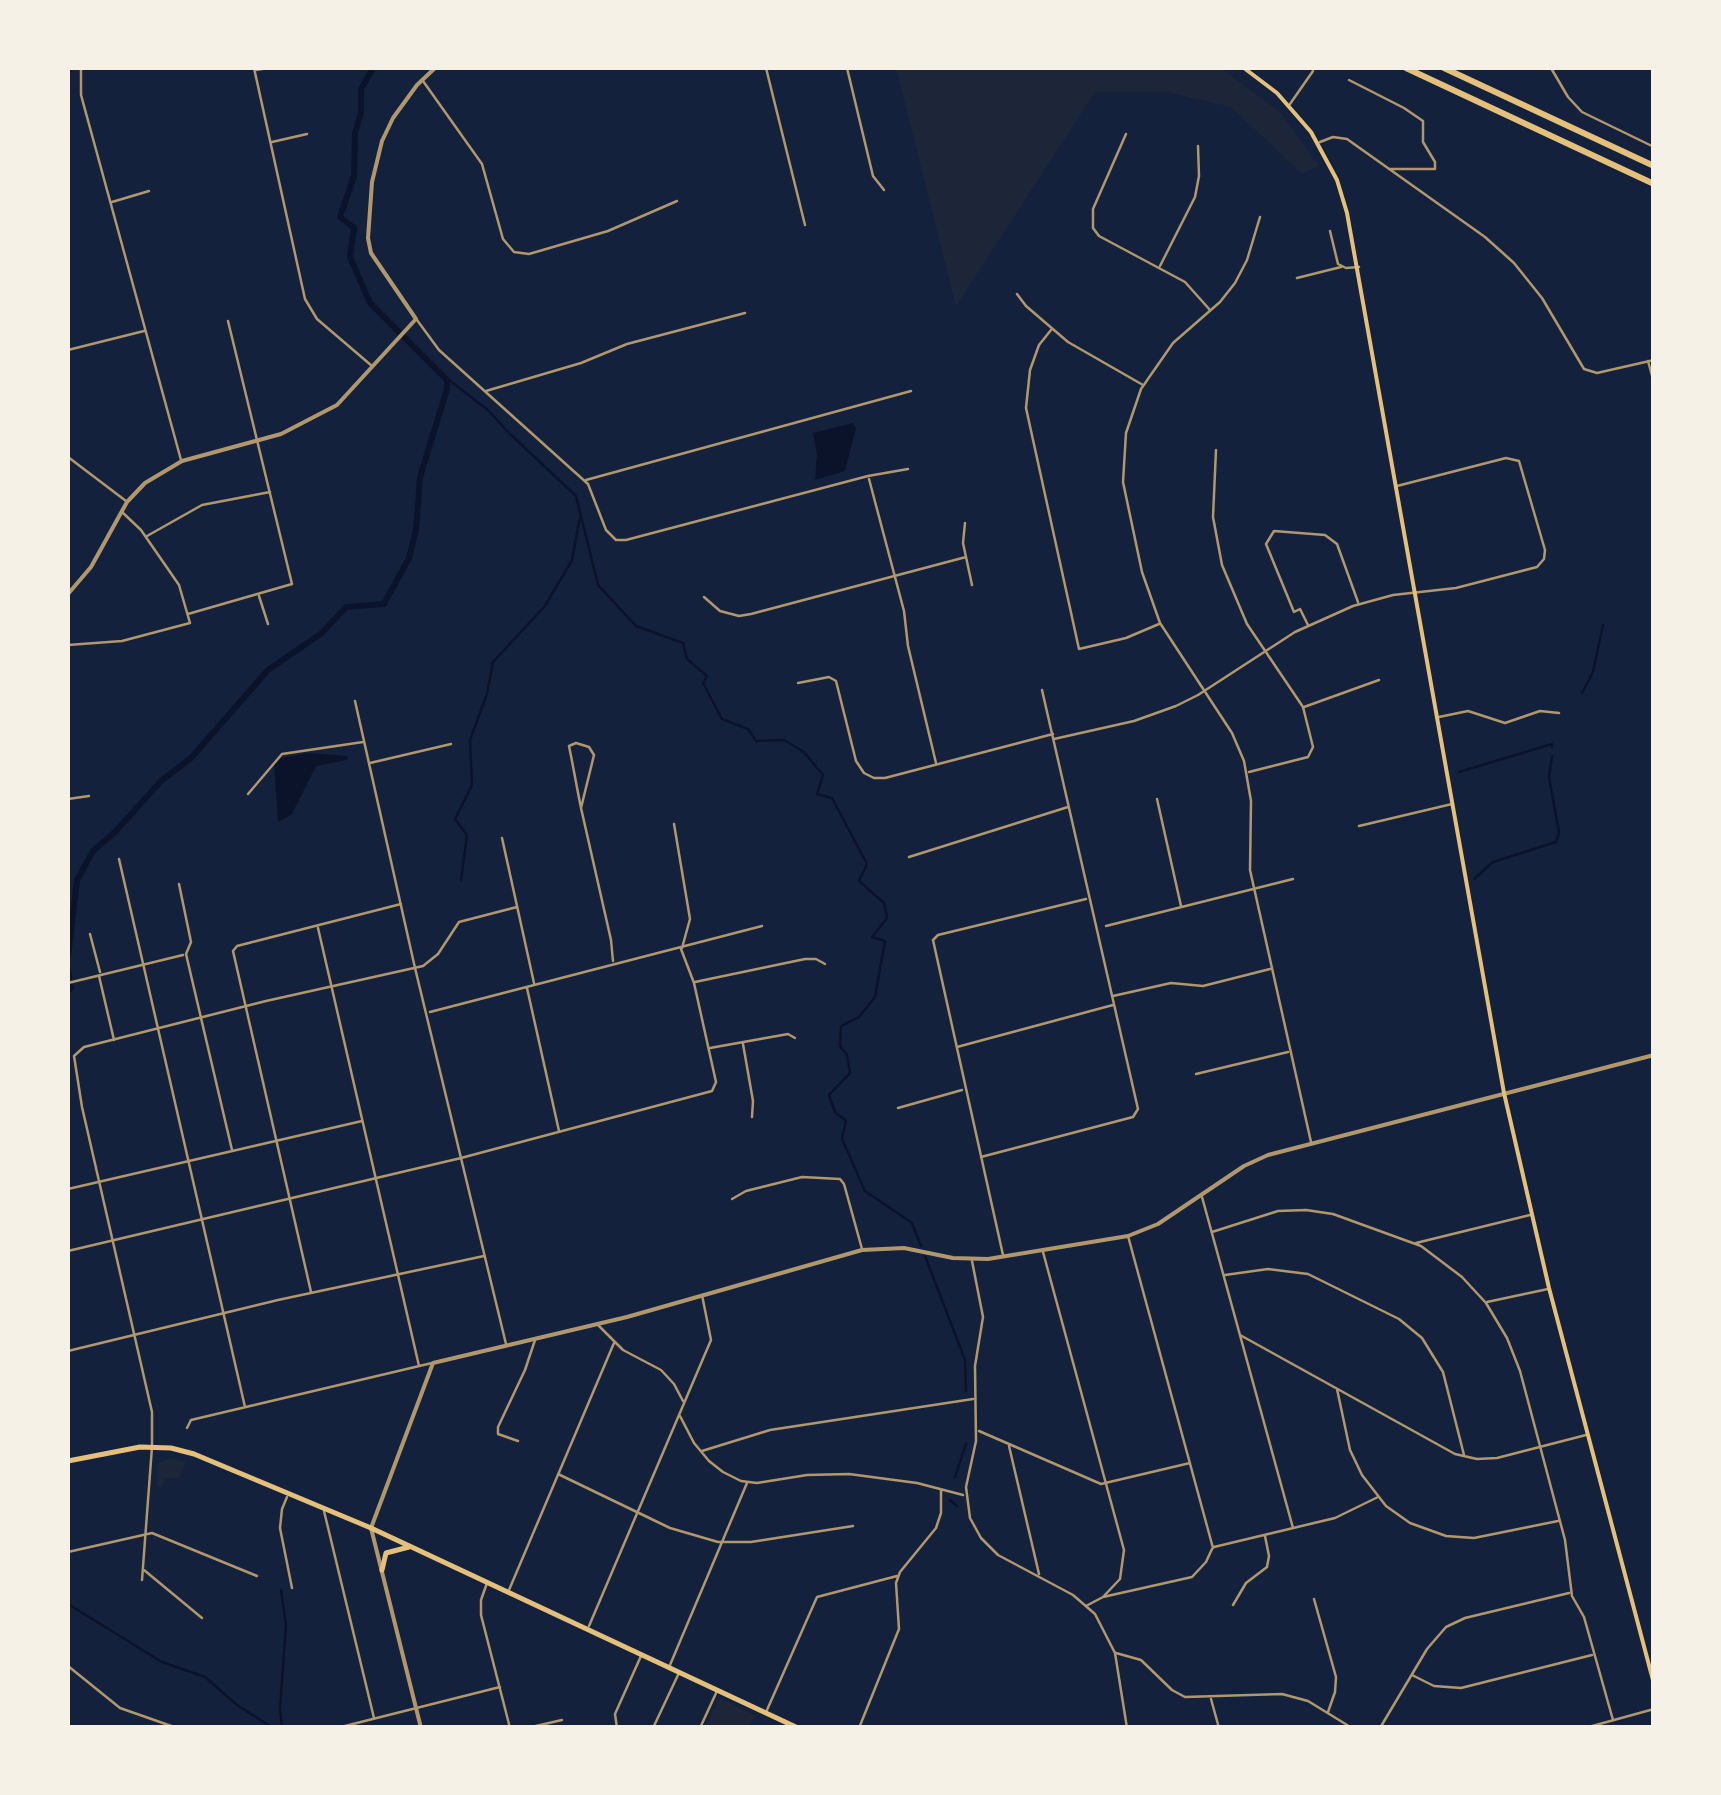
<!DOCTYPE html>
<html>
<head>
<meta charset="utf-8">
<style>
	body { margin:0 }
	#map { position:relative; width:1721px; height:1795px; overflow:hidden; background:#14213d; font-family:"Roboto Serif",serif }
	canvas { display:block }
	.frame { position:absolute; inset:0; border:70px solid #f6f1e7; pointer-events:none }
</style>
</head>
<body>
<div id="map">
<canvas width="1721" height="1795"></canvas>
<div class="frame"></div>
</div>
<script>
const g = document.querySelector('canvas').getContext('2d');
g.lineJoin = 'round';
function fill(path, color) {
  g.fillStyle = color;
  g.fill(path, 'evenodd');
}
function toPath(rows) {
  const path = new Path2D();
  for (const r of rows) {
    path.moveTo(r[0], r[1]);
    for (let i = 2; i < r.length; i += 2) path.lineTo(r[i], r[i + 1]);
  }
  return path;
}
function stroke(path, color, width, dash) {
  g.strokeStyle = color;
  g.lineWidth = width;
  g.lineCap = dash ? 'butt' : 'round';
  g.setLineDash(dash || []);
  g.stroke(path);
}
const green = toPath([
	[896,68,1221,68,1280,112,1319,166,1302,174,1231,107,1168,92,1095,92,956,306],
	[169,1458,186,1462,179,1478,166,1478,162,1488,156,1485,158,1464],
	[720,1698,755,1715,749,1727,705,1727]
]);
const water = toPath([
	[853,423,856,428,845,471,815,480,817,455,813,433],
	[308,753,348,756,347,760,316,766,292,814,278,822,274,764,281,758]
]);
const stream = toPath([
	[439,372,489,411,509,433,576,496,598,585,636,626,683,643,687,659,707,676,703,683,722,719,748,729,756,741,784,740,804,752,823,775,817,794,832,798,867,864,859,881,884,903,887,918,872,937,885,941,875,997,859,1017,841,1026,840,1046,847,1055,850,1073,829,1095,835,1112,846,1121,842,1139,865,1191,912,1223,921,1246],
	[1582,693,1593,672,1603,625],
	[1459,772,1552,744,1552,747],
	[1474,879,1493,862,1556,842,1559,833,1549,777,1552,756],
	[461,880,467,835,455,819,472,785,470,740,487,694,493,662,545,606,572,560,580,517],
	[925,1256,965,1360,966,1391],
	[955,1477,966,1444],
	[950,1500,957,1506],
	[281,1590,286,1625,280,1708,282,1728],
	[68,1604,162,1662,205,1677,237,1705,273,1728]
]);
const canal = toPath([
	[68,957,77,880,93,851,116,831,161,781,191,758,268,670,322,633,346,607,384,604,409,558,416,530,420,477,447,389,447,380,370,303,350,257,354,228,340,217,354,176,355,133,361,113,361,89,373,68],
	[68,969,69,977],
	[68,991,71,987]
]);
const minor = toPath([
	[81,68,81,95,181,460],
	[254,68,305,299,317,319,372,366],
	[766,68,805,225],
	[847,68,873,176,884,190],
	[1551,68,1568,97,1582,112,1654,147],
	[256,70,268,68],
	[1349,80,1404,108,1423,121,1423,142,1435,162,1435,169,1389,169],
	[423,81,482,164,503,239,514,252,529,254,608,231,677,201],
	[1290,104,1313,71],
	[1126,134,1093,209,1093,228,1099,236,1185,282,1210,310],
	[272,142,307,134],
	[1320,142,1333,137,1347,139,1485,237,1514,263,1542,298,1584,369,1597,373,1654,360],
	[112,202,149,191],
	[1260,217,1247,260,1235,283,1220,302,1173,343,1141,389,1126,433,1123,482,1142,572,1160,623,1232,733,1244,761,1251,801,1250,870,1311,1142],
	[1330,231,1338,264,1346,268,1359,267],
	[1160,266,1195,197,1199,176,1198,146],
	[1297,278,1341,267],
	[1017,294,1026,306,1068,342,1143,385],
	[417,320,439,350,588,484,606,530,616,540,626,540,868,476,908,469],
	[1051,330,1039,345,1030,370,1026,408,1079,649,1126,638,1159,624],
	[68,350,144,331],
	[1648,361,1654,383],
	[486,391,581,363,627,344,745,313],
	[1216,450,1213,517,1222,565,1247,624,1303,707,1313,747,1308,757,1249,772],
	[68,457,126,501],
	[869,479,904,611,908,646,936,763],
	[586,480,911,391],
	[965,523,963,543,972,585],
	[147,536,202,505,270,492],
	[259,596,268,624],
	[704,597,720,611,739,616,751,614,966,557],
	[188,614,292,584,228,321],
	[1308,625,1300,609,1294,612,1266,544,1274,531,1325,535,1337,544,1358,602],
	[68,645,122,641,190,623,179,585,141,530,122,512],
	[798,683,829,677,836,681,856,761,864,773,874,778,885,778,1053,734],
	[355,701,415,968,506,1344],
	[1304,707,1379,680],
	[1439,717,1468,711,1505,723,1540,711,1559,713],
	[1054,739,1134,721,1176,706,1198,695,1295,632,1353,606,1393,595,1456,588,1537,567,1544,559,1545,550,1519,461,1506,458,1397,486],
	[370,763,451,744],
	[248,794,282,754,363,742],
	[68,799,89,796],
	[1157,799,1181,906],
	[581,808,594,755,589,747,576,743,569,746,572,761,579,798,581,808,611,940,613,961],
	[674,824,690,919,682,948],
	[1359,826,1452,804],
	[502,838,534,983],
	[909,857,1068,807],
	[119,859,245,1407],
	[179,884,191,942,186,954,232,1150],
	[1106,926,1293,879],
	[318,928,419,1366],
	[90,934,100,972],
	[99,976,114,1040],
	[695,982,805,959,816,959,825,964],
	[68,983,183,955],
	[527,988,559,1131],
	[1113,996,1171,983,1203,986,1270,969],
	[430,1012,762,926],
	[743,1044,753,1101,752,1117],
	[957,1047,1113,1005],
	[710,1048,788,1034,795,1038],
	[1196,1074,1288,1052],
	[898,1108,962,1090],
	[981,1157,1133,1117,1138,1109,1042,690],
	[68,1189,362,1121],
	[1202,1197,1293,1528],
	[732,1199,746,1191,802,1177,840,1179,844,1184,862,1249],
	[1212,1232,1278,1211,1306,1210,1333,1214,1421,1246,1462,1277,1486,1303,1507,1338,1520,1371,1565,1540,1572,1596,1584,1617,1613,1720],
	[1128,1236,1213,1548],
	[1416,1243,1530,1215],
	[68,1251,461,1158,712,1091,716,1082,694,983,681,949],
	[1043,1252,1124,1550,1120,1579,1103,1597],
	[1003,1255,933,940,938,935,1086,899],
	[972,1261,983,1317,975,1366,976,1441,966,1487,970,1518,981,1538,998,1555,1073,1595,1095,1614,1115,1653,1127,1728],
	[1225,1275,1268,1269,1308,1274,1399,1319,1422,1338,1443,1372,1464,1455],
	[311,1292,233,951,237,946,401,904],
	[1487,1302,1548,1289],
	[598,1325,623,1350,661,1370,674,1384,683,1401],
	[1240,1335,1455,1454,1477,1459,1497,1458,1586,1435],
	[68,1351,278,1300,484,1256],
	[1337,1389,1350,1450,1362,1475,1386,1506,1410,1523,1446,1536,1474,1538,1558,1521],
	[680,1416,694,1443,709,1461,723,1472,741,1481,757,1483,807,1475,849,1474,917,1483,963,1495],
	[187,1428,191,1420,432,1363],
	[979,1431,1101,1484,1190,1463],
	[518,1441,498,1434,498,1427,525,1370,535,1340],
	[1009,1446,1039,1574],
	[702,1451,770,1430,973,1399],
	[558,1474,670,1528,718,1542,751,1542,853,1526],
	[287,1497,282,1509,280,1528,292,1588],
	[324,1511,374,1718],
	[1214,1547,1335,1518,1378,1497],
	[68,1552,152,1533,257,1576],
	[144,1570,202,1618],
	[142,1580,152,1447,152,1412,82,1107,74,1056,84,1047,266,1001,423,966,438,954,459,922,517,907],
	[487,1583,481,1600,481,1615,510,1728],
	[509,1590,614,1343],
	[1314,1599,1336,1677,1335,1692,1328,1712],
	[1233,1605,1246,1583,1267,1567,1269,1556,1265,1536],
	[1086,1606,1103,1597,1192,1577,1206,1562,1212,1549],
	[589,1626,711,1340,702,1295],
	[1116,1653,1141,1660,1172,1690,1185,1697,1282,1694,1308,1701,1352,1728],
	[670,1665,747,1483],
	[68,1666,120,1708,177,1728],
	[1412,1675,1434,1686,1461,1688,1592,1655],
	[1211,1699,1219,1728],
	[767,1710,817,1597,897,1576],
	[337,1728,500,1687],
	[527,1728,562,1720],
	[617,1728,615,1714,641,1656],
	[653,1728,678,1675],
	[700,1728,717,1691],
	[859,1728,899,1629,896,1583,900,1572,936,1528,941,1513,941,1490],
	[1380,1728,1427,1649,1446,1627,1465,1618,1569,1593],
	[1585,1728,1654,1709]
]);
const tertiary = toPath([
	[68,594,91,567,127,502,145,483,182,461,281,434,337,405,416,319,371,253,368,238,372,182,382,141,393,118,417,85,435,68],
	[421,1728,371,1528,433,1363,627,1317,862,1250,904,1248,953,1258,988,1259,1128,1236,1158,1224,1244,1166,1268,1155,1654,1055]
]);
const secondary = toPath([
	[1244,68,1277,93,1311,132,1337,180,1347,213,1504,1093,1549,1288,1654,1684]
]);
const primary = toPath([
	[68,1461,140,1447,171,1448,194,1454,371,1528,798,1728],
	[382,1570,386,1553,409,1547]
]);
const motorway = toPath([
	[1406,68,1654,184],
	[1444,68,1654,166]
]);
fill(green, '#1d2539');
fill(water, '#0b132b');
stroke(stream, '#0b132b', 2.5);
stroke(canal, '#0b132b', 6);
stroke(minor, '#b1986c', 2.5);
stroke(tertiary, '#b1986c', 4);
stroke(secondary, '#e5c07b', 4);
stroke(primary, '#e5c07b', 5);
stroke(motorway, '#e5c07b', 6);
</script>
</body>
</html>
